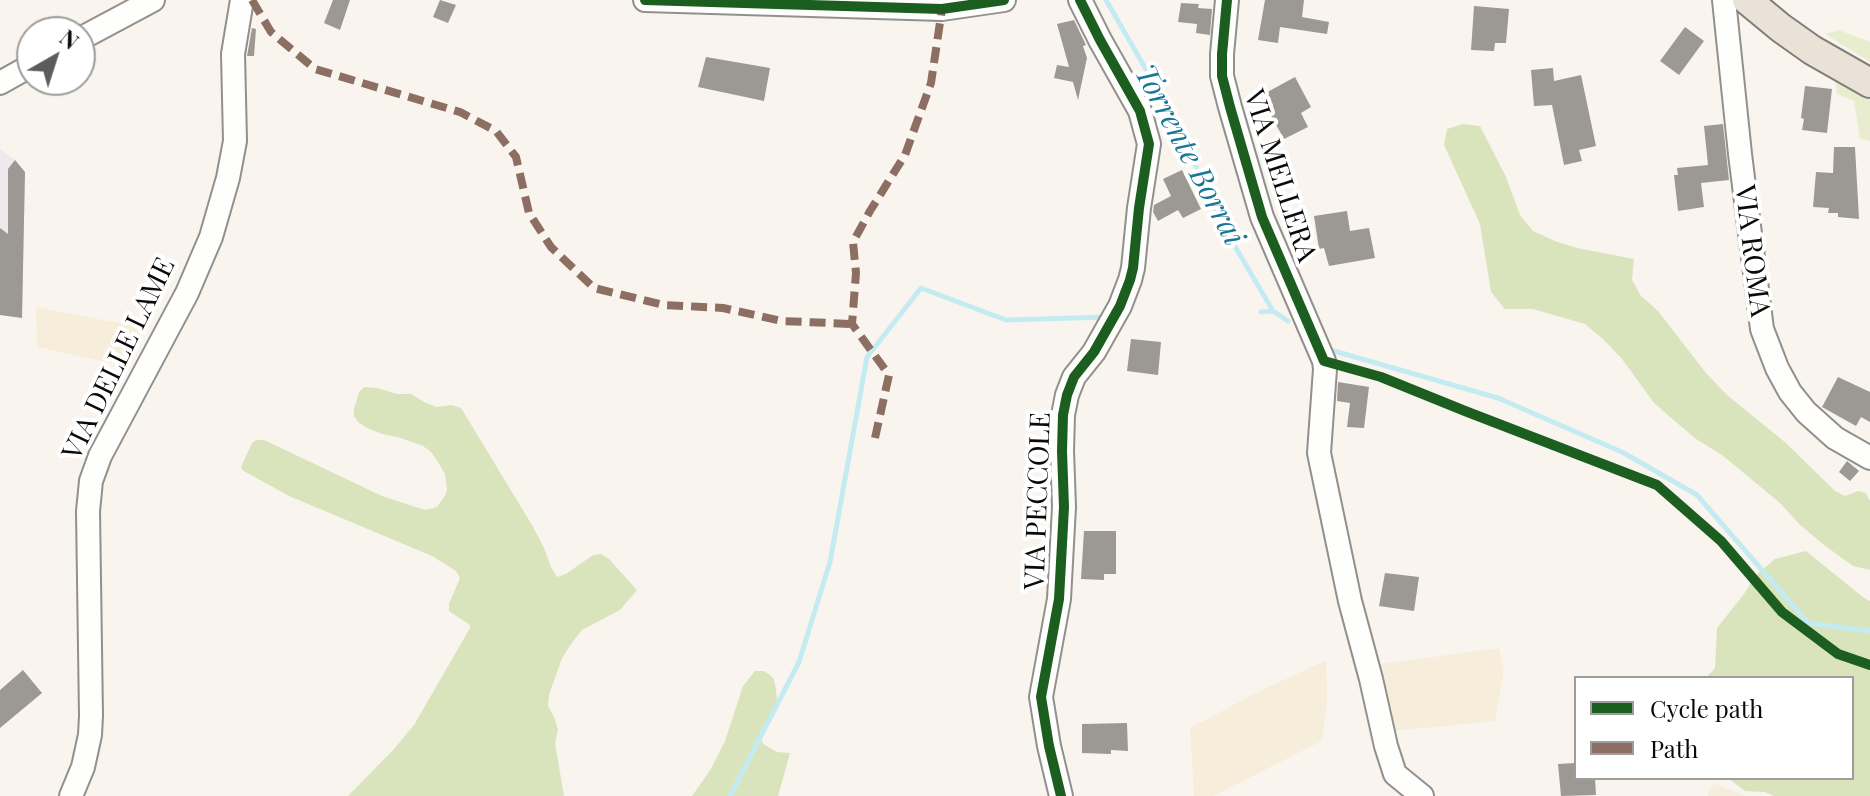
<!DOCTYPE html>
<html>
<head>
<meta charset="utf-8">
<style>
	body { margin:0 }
	#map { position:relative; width:1870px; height:796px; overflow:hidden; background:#f9f5ee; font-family:"Playfair Display",serif }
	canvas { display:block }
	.legend { position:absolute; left:1574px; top:676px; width:280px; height:104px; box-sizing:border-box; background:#fff; border:2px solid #9d9d9d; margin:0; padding:10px 14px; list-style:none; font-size:24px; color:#0a0a0a }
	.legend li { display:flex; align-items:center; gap:16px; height:40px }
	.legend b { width:40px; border:2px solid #9d9d9d }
	.north { position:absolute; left:16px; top:16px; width:80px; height:80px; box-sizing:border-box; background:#fff; border:2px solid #9d9d9d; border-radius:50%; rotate:39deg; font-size:22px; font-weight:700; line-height:32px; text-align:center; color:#0a0a0a }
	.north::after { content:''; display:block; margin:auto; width:28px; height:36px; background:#5e5c5a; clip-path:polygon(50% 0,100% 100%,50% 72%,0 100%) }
</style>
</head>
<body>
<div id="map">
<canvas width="1870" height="796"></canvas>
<ul class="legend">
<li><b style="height:10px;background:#1b5e20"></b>Cycle path</li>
<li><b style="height:10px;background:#8d6e63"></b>Path</li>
</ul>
<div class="north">N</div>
</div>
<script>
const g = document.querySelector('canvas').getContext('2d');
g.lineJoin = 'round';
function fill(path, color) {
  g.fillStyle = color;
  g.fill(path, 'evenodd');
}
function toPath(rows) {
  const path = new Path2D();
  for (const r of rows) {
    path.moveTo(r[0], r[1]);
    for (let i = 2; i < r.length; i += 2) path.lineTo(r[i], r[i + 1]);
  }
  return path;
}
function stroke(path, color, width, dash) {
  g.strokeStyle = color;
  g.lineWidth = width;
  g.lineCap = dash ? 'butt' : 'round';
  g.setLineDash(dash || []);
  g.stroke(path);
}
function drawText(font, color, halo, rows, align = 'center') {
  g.font = font + ' "Playfair Display",serif';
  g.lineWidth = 8;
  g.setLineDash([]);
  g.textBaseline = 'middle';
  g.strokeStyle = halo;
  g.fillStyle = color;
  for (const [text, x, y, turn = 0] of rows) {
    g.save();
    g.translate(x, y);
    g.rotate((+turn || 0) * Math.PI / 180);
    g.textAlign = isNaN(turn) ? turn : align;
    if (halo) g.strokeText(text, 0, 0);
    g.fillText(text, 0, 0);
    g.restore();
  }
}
const industrial = toPath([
	[0,149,15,160,25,172,22,318,0,314]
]);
const farmland = toPath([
	[36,307,144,328,120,365,37,347],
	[1499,648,1504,671,1495,721,1394,731,1380,664],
	[1326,660,1327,703,1322,741,1213,796,1194,796,1190,728,1254,694],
	[1713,783,1744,795,1744,796,1708,796]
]);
const green = toPath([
	[1839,30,1870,42,1870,62,1825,34],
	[1835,80,1870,98,1870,141,1860,139,1854,101,1837,94]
]);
const forest = toPath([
	[1463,124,1480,126,1506,177,1520,215,1533,231,1555,241,1577,248,1634,259,1632,280,1641,296,1658,311,1706,373,1727,395,1786,443,1835,491,1845,496,1858,491,1866,493,1870,501,1870,570,1853,566,1824,545,1799,524,1780,503,1722,455,1696,439,1670,417,1654,403,1622,359,1603,339,1585,324,1533,309,1505,309,1491,292,1480,224,1444,145,1447,129],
	[364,387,377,388,397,394,411,394,426,403,437,407,452,405,461,408,532,525,544,548,551,567,557,577,566,574,593,555,601,554,609,559,637,590,620,610,582,630,571,644,562,658,549,695,548,706,555,719,558,730,555,743,564,796,348,796,394,749,414,725,470,628,470,625,449,611,449,604,460,578,456,571,432,556,289,496,242,470,241,467,252,443,256,440,264,440,382,496,425,510,437,507,446,494,447,490,445,474,438,462,431,452,423,446,401,438,382,434,367,428,358,422,354,416,354,409,359,392],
	[1806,551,1864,598,1870,601,1870,796,1774,796,1765,792,1745,791,1728,778,1852,778,1852,678,1706,678,1715,668,1717,628,1744,594,1755,576,1775,559],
	[755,671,764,671,769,674,773,678,776,688,777,702,761,737,763,744,777,752,790,753,778,796,692,796,711,769,725,741,743,686]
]);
const stream = toPath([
	[1106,0,1174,118,1223,226,1273,311],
	[1261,312,1273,311,1288,321],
	[1334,351,1498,398,1624,453,1697,495,1808,623,1870,631],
	[730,796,799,662,830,562,867,357,921,288,1006,320,1107,317]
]);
const building = toPath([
	[333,0,350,0,340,30,324,23],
	[440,0,456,5,448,23,433,17],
	[1265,0,1304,0,1302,17,1329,22,1327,34,1280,27,1278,43,1258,40],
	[1181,3,1199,4,1198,8,1212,9,1210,35,1196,33,1197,24,1178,22],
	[1474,6,1509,9,1506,43,1495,43,1494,51,1471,50],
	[1074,20,1086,45,1083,46,1087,58,1078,100,1073,82,1054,78,1057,65,1069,67,1057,24],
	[1685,27,1704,41,1679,75,1660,61],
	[252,28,256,29,254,56,247,56],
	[706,57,770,68,764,101,698,87],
	[1553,68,1554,81,1581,75,1596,146,1579,150,1582,161,1564,165,1552,105,1534,106,1531,70],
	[1295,77,1311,107,1301,113,1308,127,1284,139,1260,96],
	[1805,86,1832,89,1827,133,1802,130,1804,119,1801,118],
	[1723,124,1729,180,1701,183,1704,207,1678,211,1674,175,1678,175,1677,168,1708,165,1704,126],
	[1834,147,1855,147,1859,219,1838,217,1838,213,1828,213,1829,208,1813,207,1816,172,1833,173],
	[15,160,25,172,22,318,0,315,0,228,8,234,8,169],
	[1182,170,1201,209,1183,218,1178,210,1158,221,1153,212,1154,205,1171,196,1163,179],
	[1347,211,1350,231,1369,228,1375,258,1329,266,1324,248,1319,249,1314,216],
	[1131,339,1161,342,1158,375,1127,371],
	[1838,377,1870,392,1870,422,1861,417,1856,426,1822,407],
	[1338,382,1369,387,1364,428,1347,427,1350,403,1337,401],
	[1847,461,1859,471,1850,481,1839,472],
	[1084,531,1116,531,1116,574,1104,574,1104,580,1081,579],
	[1385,573,1419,577,1414,611,1379,606],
	[23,670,42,693,0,728,0,690],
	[1127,723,1128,751,1111,750,1111,754,1082,753,1082,724],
	[1576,763,1576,778,1595,778,1596,795,1561,796,1558,764]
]);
const minor = toPath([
	[645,0,942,9,1004,0],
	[1227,0,1222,54,1222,76,1230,107,1262,217,1324,361,1325,369,1319,453,1350,601,1371,679,1386,746,1395,774,1422,796],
	[1724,0,1740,154,1762,329,1777,368,1790,392,1806,412,1835,438,1870,458],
	[80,39,153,0],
	[0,83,32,65],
	[71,796,83,767,90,735,91,716,88,511,91,481,100,456,187,293,211,237,228,178,235,141,233,54,242,0],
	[1061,796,1049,746,1041,697,1059,599,1064,507,1062,451,1063,415,1067,395,1074,377,1094,352,1120,306,1130,280,1133,268,1139,208,1149,144,1140,111,1100,40,1080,0]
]);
const major = toPath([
	[1747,0,1781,28,1812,50,1870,83]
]);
const quiet = toPath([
	[252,0,271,32,315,69,460,112,496,131,516,157,529,213,551,247,594,288,664,305,723,308,782,321,852,324],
	[875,438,889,375,852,324,856,273,853,242,870,211,905,155,931,83,942,9]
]);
const cycleway = toPath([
	[645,0,942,9,1004,0],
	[1227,0,1222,54,1222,76,1230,107,1262,217,1324,361,1381,377,1465,411,1657,485,1721,541,1782,612,1838,654,1870,665],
	[1061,796,1049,746,1041,697,1059,599,1064,507,1062,451,1063,415,1067,395,1074,377,1094,352,1120,306,1130,280,1133,268,1139,208,1149,144,1140,111,1100,40,1080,0]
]);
const streetNames = [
	["VIA MELLERA",1280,176,72],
	["VIA ROMA",1752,251,83],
	["VIA DELLE LAME",119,359,-64],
	["VIA PECCOLE",1038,501,-88]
];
const waterNames = [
	["Torrente Borrai",1189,155,62]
];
fill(industrial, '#efe8ec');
fill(farmland, '#f6eeda');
fill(green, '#e7edce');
fill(forest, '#d9e4bc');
stroke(stream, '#c5ebf2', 5);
fill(building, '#9c9894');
stroke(minor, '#92908d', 26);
stroke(major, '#7f7d7a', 32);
stroke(minor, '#fefefc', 22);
stroke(major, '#ebe2d7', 28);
stroke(quiet, '#8d6e63', 8, [16, 8]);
stroke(cycleway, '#1b5e20', 10);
drawText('28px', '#0a0a0a', '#fff', streetNames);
drawText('italic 30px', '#197897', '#fff', waterNames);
</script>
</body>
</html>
